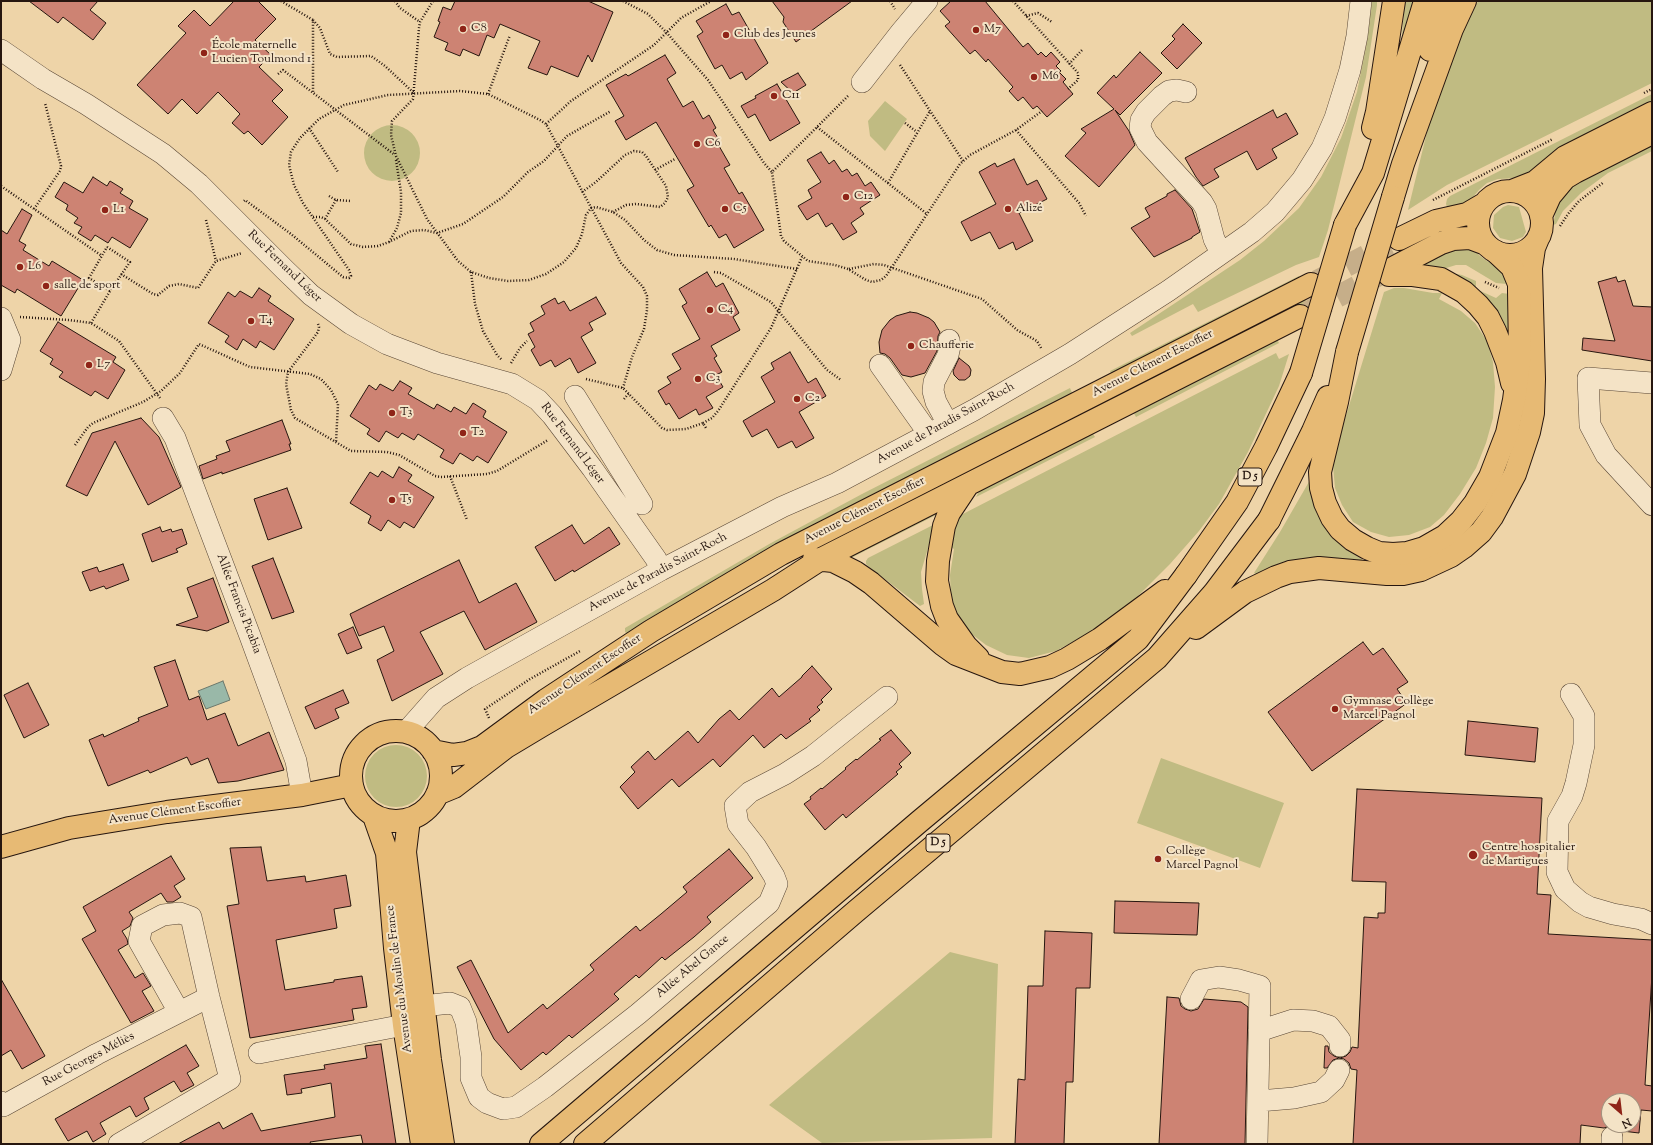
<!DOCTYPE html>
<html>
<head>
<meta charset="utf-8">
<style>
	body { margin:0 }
	#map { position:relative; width:1653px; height:1145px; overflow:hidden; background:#eed4a8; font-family:"Sorts Mill Goudy",serif }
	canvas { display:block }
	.frame { position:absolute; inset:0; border:2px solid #26160f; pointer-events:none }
	.north { position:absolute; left:1601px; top:1093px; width:40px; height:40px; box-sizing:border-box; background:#f4e3c6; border:1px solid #a2917d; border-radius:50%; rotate:152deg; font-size:11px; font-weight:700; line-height:16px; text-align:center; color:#26160f }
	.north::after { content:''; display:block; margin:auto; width:14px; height:18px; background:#8f2418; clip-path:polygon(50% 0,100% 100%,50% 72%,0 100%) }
</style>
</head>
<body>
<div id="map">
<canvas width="1653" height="1145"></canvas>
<div class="frame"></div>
<div class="north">N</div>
</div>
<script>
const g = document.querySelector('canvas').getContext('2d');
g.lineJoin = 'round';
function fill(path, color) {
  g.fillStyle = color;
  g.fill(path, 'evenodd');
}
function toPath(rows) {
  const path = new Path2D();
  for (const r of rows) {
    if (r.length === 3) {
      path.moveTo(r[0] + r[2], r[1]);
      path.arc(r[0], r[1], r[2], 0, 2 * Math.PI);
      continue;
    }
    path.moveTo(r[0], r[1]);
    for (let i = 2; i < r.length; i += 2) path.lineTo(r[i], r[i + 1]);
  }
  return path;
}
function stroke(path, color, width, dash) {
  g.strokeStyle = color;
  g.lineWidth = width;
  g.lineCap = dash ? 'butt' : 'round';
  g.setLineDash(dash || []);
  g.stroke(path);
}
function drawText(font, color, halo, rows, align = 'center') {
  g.font = font + ' "Sorts Mill Goudy",serif';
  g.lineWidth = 4;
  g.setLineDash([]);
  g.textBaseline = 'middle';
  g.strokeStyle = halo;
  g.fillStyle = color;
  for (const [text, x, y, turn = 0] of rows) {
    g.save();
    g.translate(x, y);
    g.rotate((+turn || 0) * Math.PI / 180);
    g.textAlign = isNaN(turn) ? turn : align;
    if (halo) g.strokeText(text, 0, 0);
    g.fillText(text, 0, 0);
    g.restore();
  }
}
const green = toPath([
	[1372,1,1377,1,1377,5,1366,77,1328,230,1319,257,1296,265,1198,312,1193,304,1132,336,1130,333,1240,260,1264,241,1299,208,1321,177,1341,138,1357,92,1367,41],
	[1405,1,1416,1,1401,46],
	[1478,1,1652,1,1652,83,1447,185,1408,210,1427,132,1444,76,1461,35],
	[1652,94,1652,104,1536,171,1521,178,1498,179,1487,183,1479,190,1468,203,1450,207,1447,207,1446,204,1447,199,1450,196],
	[885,101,907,119,885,151,870,136,868,121],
	[392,153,28],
	[1652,142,1652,151,1608,173,1581,193,1563,211,1556,224,1553,225,1558,199,1579,180],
	[1508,205,1519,207,1526,232,1523,237,1512,241,1500,238,1493,228,1494,215,1503,207],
	[1472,246,1479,255,1487,261,1500,266,1507,284,1496,283,1466,265,1456,265,1443,269,1421,268,1421,262,1446,248],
	[1457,274,1462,275,1476,281,1476,289,1496,298,1502,293,1510,294,1510,345,1452,276],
	[1299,276,1302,281,1112,376,1110,371],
	[1394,288,1404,288,1433,293,1442,293,1439,299,1461,311,1475,323,1487,341,1493,362,1495,387,1493,418,1486,443,1476,468,1460,494,1444,515,1430,527,1409,535,1389,537,1371,532,1353,522,1342,505,1335,488,1333,466,1344,422,1384,292],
	[1307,296,1305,303,1119,397,1117,393],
	[1275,336,1279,343,1136,417,1132,410],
	[1276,353,1279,359,1289,354,1279,386,1248,452,1219,504,1199,531,1170,564,1136,598,1089,633,1056,651,1029,658,1007,655,986,645,969,632,958,616,951,599,950,575,954,549,947,545,959,516],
	[1070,388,1073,395,629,635,625,632,625,628,771,543,862,494],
	[1088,408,1090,412,820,549,812,549],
	[1091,431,1095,437,976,497,980,490],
	[1310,480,1312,498,1317,514,1326,529,1338,542,1347,550,1363,560,1363,563,1257,575,1254,573,1280,532],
	[934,511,936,515,849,559,847,555],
	[935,524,921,572,922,589,924,604,920,606,869,567,866,564,866,561,868,558],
	[396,776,31],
	[1161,758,1284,803,1260,868,1137,823],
	[950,952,998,964,992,1138,822,1143,769,1105]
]);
const water = toPath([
	[223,681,230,700,206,709,198,691,223,681]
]);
const building = toPath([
	[29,1,98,1,90,10,106,23,93,40,63,17,58,23,29,1],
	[234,1,258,1,276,19,255,40,271,55,259,67,283,90,272,101,288,117,262,145,248,131,244,134,232,123,240,114,218,92,197,114,182,99,168,114,137,85,186,33,178,26,194,10,210,26,234,1],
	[455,1,588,1,613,12,592,62,588,55,578,77,551,66,547,75,528,68,540,41,500,24,494,38,487,35,479,56,463,49,460,56,445,50,448,43,434,37,440,22,438,21,443,7,451,10,455,1],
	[772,1,852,1,796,42,783,22,784,17,772,1],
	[951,1,985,1,1023,47,1028,43,1038,55,1041,52,1046,57,1051,52,1060,62,1056,66,1061,71,1059,72,1066,79,1063,82,1073,94,1047,117,1037,106,1033,109,1023,97,1018,101,1009,91,1013,87,988,59,986,62,975,50,970,54,945,26,950,22,940,11,951,1],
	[726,4,732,15,739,12,768,63,746,80,742,72,730,79,722,65,715,69,697,36,703,32,696,21,726,4],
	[1183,24,1202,43,1177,69,1161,53,1175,39,1172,36,1183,24],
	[1140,52,1162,73,1120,115,1115,110,1129,131,1135,145,1099,187,1065,156,1086,133,1081,129,1114,109,1097,93,1114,75,1116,78,1140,52],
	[665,55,676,73,667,79,683,107,693,101,703,119,709,115,716,128,713,130,718,138,715,139,730,165,724,168,739,194,742,192,764,230,734,248,726,234,719,238,711,225,709,227,687,190,694,186,656,122,626,140,615,121,624,116,606,85,626,74,628,76,665,55],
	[798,73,806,85,793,93,781,82,798,73],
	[777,84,800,123,770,141,755,114,748,118,741,106,756,98,755,96,777,84],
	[1273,110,1277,118,1286,113,1298,134,1272,149,1277,158,1257,170,1247,151,1214,169,1219,177,1203,186,1196,177,1185,158,1273,110],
	[821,152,829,164,834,160,842,172,847,169,852,176,857,173,865,186,871,182,880,195,860,208,864,214,851,223,857,232,843,240,832,223,826,227,818,213,807,220,798,206,812,198,808,190,821,182,807,160,821,152],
	[1014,159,1027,185,1037,180,1047,199,1019,213,1033,241,1016,250,1013,242,999,249,990,232,971,241,961,222,996,204,979,172,995,163,997,167,1014,159],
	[93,177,107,186,110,181,123,189,120,193,133,201,129,208,148,219,130,248,112,237,108,243,95,235,91,241,78,233,82,227,74,223,78,218,66,210,68,205,55,197,64,182,83,193,93,177],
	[1175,190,1192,209,1200,232,1192,237,1192,238,1154,257,1131,228,1150,217,1145,208,1167,196,1167,194,1175,190],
	[22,209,32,215,19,241,26,245,23,250,49,266,52,261,83,280,61,316,17,289,15,293,1,285,1,230,7,234,22,209],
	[707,272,716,287,723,283,739,313,733,317,740,330,711,346,717,356,714,358,722,372,716,375,723,387,706,397,713,408,699,415,696,409,679,419,669,403,666,405,658,391,671,383,667,377,681,369,672,354,700,339,682,306,687,303,679,289,707,272],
	[1616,277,1618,282,1625,280,1633,306,1652,307,1652,361,1582,350,1583,338,1615,341,1598,282,1616,277],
	[259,288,271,296,268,301,294,319,274,350,260,341,256,348,243,339,237,350,225,342,229,336,208,323,228,292,235,297,240,291,252,298,259,288],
	[596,297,606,314,589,323,593,330,581,337,596,363,578,373,570,358,555,367,551,360,540,366,531,350,535,347,528,334,534,331,530,323,545,314,541,306,555,298,558,304,564,301,570,311,596,297],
	[910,312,917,313,929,318,934,322,940,332,938,336,937,351,925,373,911,377,902,375,890,358,885,354,880,353,879,342,882,330,890,320,896,316,910,312],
	[58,322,116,357,113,362,125,370,108,399,95,391,91,396,59,377,63,372,50,364,53,359,40,351,58,322],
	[790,352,808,383,816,378,826,396,799,412,814,438,796,448,792,441,778,448,767,429,752,437,743,421,775,402,761,377,774,369,771,363,790,352],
	[959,358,969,366,971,370,970,376,965,380,959,380,954,375,953,371,959,358],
	[400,381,412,388,408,394,434,409,437,404,451,412,454,407,466,414,473,403,486,411,483,417,507,432,488,463,477,456,473,461,460,453,453,464,440,457,444,450,418,434,414,440,402,433,398,438,386,431,379,442,367,434,370,429,350,416,369,385,376,390,380,384,393,391,400,381],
	[141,418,159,437,181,487,148,505,115,441,87,496,66,486,92,433,141,418],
	[282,420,291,444,289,444,291,450,222,474,222,472,203,479,199,466,217,459,216,456,230,451,226,441,282,420],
	[399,467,412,475,408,481,434,497,414,528,404,522,400,528,388,520,381,531,368,523,371,516,350,503,370,472,378,477,382,471,393,478,399,467],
	[287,488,302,528,268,540,254,499,287,488],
	[572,525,584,544,609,527,620,544,574,572,573,570,555,581,535,547,572,525],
	[160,527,162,532,171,529,172,532,182,529,187,544,176,549,178,552,152,562,142,534,160,527],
	[273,558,294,612,272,619,252,566,273,558],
	[459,560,479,603,516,583,537,622,485,650,464,611,420,632,443,674,392,701,377,660,394,651,384,626,359,636,350,614,459,560],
	[123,564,129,580,106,589,104,586,90,591,82,572,97,567,99,572,123,564],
	[213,578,229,622,207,631,176,625,198,617,187,588,213,578],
	[353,627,362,648,347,654,338,634,353,627],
	[1363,642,1373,655,1383,648,1408,682,1397,689,1407,703,1312,771,1268,712,1363,642],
	[175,660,189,700,199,696,207,720,225,713,238,746,269,732,284,770,238,781,218,783,208,758,191,765,187,757,150,773,148,770,108,786,89,740,103,734,104,737,139,721,138,718,168,706,154,667,175,660],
	[812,666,832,689,821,700,823,702,817,707,820,710,809,719,811,721,786,739,781,734,764,748,753,735,720,767,713,759,679,787,672,779,638,809,620,787,635,772,631,767,648,751,655,760,688,731,698,743,719,719,730,710,739,720,772,688,779,697,802,677,802,676,812,666],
	[28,683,49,725,24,738,4,695,28,683],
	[343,690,349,703,335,709,339,718,315,729,305,707,343,690],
	[1468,721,1538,728,1535,762,1465,755,1468,721],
	[891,730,911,753,899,764,902,767,896,772,898,774,846,818,843,814,825,830,804,804,811,799,810,797,821,788,822,789,846,769,845,768,856,759,857,760,881,740,879,739,891,730],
	[1357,789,1542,798,1537,894,1551,895,1548,934,1652,940,1652,975,1645,1085,1652,1086,1652,1111,1641,1110,1639,1133,1622,1131,1618,1127,1612,1125,1604,1128,1581,1125,1580,1144,1353,1144,1357,1070,1351,1069,1349,1063,1344,1059,1339,1058,1333,1060,1327,1068,1324,1068,1325,1046,1328,1046,1329,1052,1334,1056,1340,1058,1346,1056,1350,1052,1352,1047,1358,1048,1364,917,1378,918,1378,913,1385,913,1386,882,1352,881,1357,789],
	[1609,1101,1633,1101,1633,1125,1609,1125,1609,1101],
	[261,847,267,881,305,876,306,882,346,875,351,906,334,909,337,928,276,940,285,990,334,982,334,980,362,976,367,1007,352,1009,354,1020,250,1038,227,906,239,904,230,848,261,847],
	[729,849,753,878,707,917,711,922,694,937,665,960,662,957,639,978,636,975,614,994,619,999,595,1019,572,1038,569,1035,546,1055,543,1052,521,1070,494,1039,457,967,471,960,508,1033,543,1004,547,1009,594,970,590,965,636,926,640,931,661,914,687,892,683,887,729,849],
	[171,856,185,879,174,886,181,897,173,902,167,902,161,893,129,912,133,918,130,926,122,931,127,939,128,944,118,950,135,978,143,973,151,986,142,991,154,1011,131,1023,82,939,96,931,83,907,171,856],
	[1115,901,1199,903,1197,935,1114,933,1115,901],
	[1045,931,1092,933,1090,988,1076,988,1073,1082,1066,1082,1064,1144,1015,1144,1018,1079,1025,1080,1028,986,1043,986,1045,931],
	[1,979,45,1056,22,1069,11,1050,1,1056,1,979],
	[1167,997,1179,998,1181,1006,1185,1009,1191,1011,1198,1009,1204,999,1241,1002,1248,1007,1245,1144,1159,1144,1167,997],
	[381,1044,396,1144,363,1144,361,1135,310,1142,311,1144,178,1144,219,1122,223,1129,252,1113,261,1131,335,1117,331,1083,301,1089,302,1093,287,1095,284,1075,325,1069,324,1065,367,1058,365,1046,381,1044],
	[186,1045,199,1066,187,1073,194,1085,181,1092,174,1081,144,1098,149,1109,136,1117,130,1106,100,1123,106,1134,93,1142,87,1131,68,1141,55,1119,186,1045]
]);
const majorTunnel = toPath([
	[1317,281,1389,244],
	[1308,312,1381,274]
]);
const path = toPath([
	[281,1,313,20,313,92],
	[395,1,400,8,420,22],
	[433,1,420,22,419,28,413,99,392,121,391,135,396,156,427,219,458,261,471,272,489,278,508,281,529,280,546,274,564,262,576,248,582,234,586,215,591,208,596,207,613,212,625,220,644,240,657,250,674,255,734,259,797,269],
	[623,1,648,14,666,32,708,80,764,163,772,172],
	[890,1,895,9],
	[1013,1,1078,73,1078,80,1068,89],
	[1026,16,1038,13,1052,22],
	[313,20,320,28,330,54,337,57,371,56,385,66,414,93],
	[1069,64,1082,50],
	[900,65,963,161],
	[278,74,283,70,395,155],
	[1644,93,1652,89],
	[488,94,510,35],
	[848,96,772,172,781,236,784,241,808,261,835,265,848,269,866,280,872,282,881,280,886,276,960,164,970,155,1016,130,1042,111],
	[905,123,917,132],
	[546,124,571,101,654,45,681,18,711,1],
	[817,127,927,214],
	[309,128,338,172],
	[1016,130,1079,203,1086,216],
	[655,170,675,159],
	[888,183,930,111],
	[1,186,102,256],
	[582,192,596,182,625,155,634,151,642,152,646,156,666,186,668,197,665,203,660,207,636,204,626,205,613,212],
	[329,196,336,200,351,201],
	[1433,200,1553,139],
	[244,201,245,200,291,234,343,277,349,278,351,276,349,270,303,203,294,185,289,165,291,152,300,138,319,119,344,105,388,95,460,91,488,94,540,120,546,124,621,263,643,287,647,296,647,310,644,329,632,357,623,388],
	[34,209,60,171,61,166,45,103],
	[313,217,321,217,325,219,351,244,363,247,378,246,389,242,411,231,424,230,437,233,463,224,503,197,528,172,544,161,567,136,611,111],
	[325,219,336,200],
	[206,220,216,261],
	[1560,226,1568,214,1579,201,1604,182],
	[389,242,397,228,401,213,401,192,396,160],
	[107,247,130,262,110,291,89,278,107,247],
	[849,269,874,264,884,265,982,299,1017,330,1037,341,1041,348],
	[471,272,475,304,483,331,497,355,502,360],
	[714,272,721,273,771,302,827,370,841,380],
	[121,274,153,294,158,295,169,286,179,284,198,288,216,261,242,253],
	[1485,282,1499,288],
	[20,317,69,320,91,323,119,341,160,398],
	[91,323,110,291],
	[318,324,319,327,318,332,288,372,286,384,291,410,295,418,351,451,387,452,399,455,435,476,441,477,487,474,497,471,548,440],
	[511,363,520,348,527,341],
	[586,379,623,388,662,428,667,430,686,429,703,423,706,428],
	[624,399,629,393],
	[703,423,712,418,718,411,771,328,802,257],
	[75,445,88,427,93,423,143,402,161,391,180,373,199,344,250,367,310,374,321,379,331,390,338,404,336,442],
	[450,476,467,520],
	[489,718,485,709,530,679,580,651]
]);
const minor = toPath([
	[1,50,43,79,86,104,163,154,199,184,285,270,311,295,351,324,387,344,437,363,512,384,538,400,552,415,592,468,656,559,661,570],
	[862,82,901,32,927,1],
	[1186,92,1177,90,1169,91,1162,96,1146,112,1141,120,1140,128,1147,142,1202,202,1206,209,1214,239,1221,253],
	[1,318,10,340,1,370],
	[880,365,929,434],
	[1652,383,1588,378,1590,425,1606,455,1652,505],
	[575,396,642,504],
	[163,418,175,438,250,636,296,761,302,795],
	[948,424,936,402,933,391,934,382,948,355,950,346,949,340],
	[1571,694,1584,716,1584,745,1576,783,1572,796,1558,821,1557,872,1565,889,1580,902,1589,907,1613,914,1641,919,1652,924],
	[406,732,436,698,467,678,661,570,782,507,837,483,974,410,1070,354,1168,291,1252,232,1275,212,1302,180,1322,148,1335,118,1350,70,1357,36,1361,1],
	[1191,999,1201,980,1219,977,1239,980,1260,986,1257,1144],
	[423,1006,450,1003,460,1007,466,1022,471,1057,471,1078,479,1097,487,1103,503,1109,516,1107,545,1087,638,1014,769,903,777,884,774,876,756,847,738,824,735,806,750,792,785,774,813,756,887,697],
	[1259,1031,1293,1020,1313,1021,1329,1026,1340,1040,1340,1046],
	[259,1053,404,1025],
	[1259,1101,1294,1098,1321,1092,1334,1080,1339,1070],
	[1,1102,3,1106,97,1054,209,997],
	[119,1144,230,1079,209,997,191,917,180,913,163,915,142,926,139,941,179,1012],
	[1612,1144,1612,1137]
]);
const major = toPath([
	[1512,191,1535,182,1565,157,1652,113],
	[1510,223,32],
	[1541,216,1550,196,1565,178,1575,172,1652,133],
	[1399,239,1436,221,1467,214,1484,204],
	[1391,269,1441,243,1453,239,1470,238,1486,244],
	[967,486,949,513,944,526,938,561,937,581,942,606,947,619,966,646,978,658],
	[814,559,833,561,855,572,871,583,942,644,956,654,1002,672,1020,674,1050,667,1067,659,1100,639,1165,591],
	[1196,628,1245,592,1276,577,1290,572,1319,568,1387,574,1403,574,1421,570,1451,556,1464,547,1481,532,1492,517,1515,474,1529,432,1533,413,1534,379,1531,268,1534,248,1539,236],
	[396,776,45],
	[433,751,453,755,467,753,482,747,546,700,651,631,781,554,1311,284],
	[437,794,454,787,506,747,541,726,773,590,821,559,1300,316],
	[374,816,387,853,395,948,404,1025,422,1144],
	[409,819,405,852,430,1060,443,1144],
	[1,847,69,828,167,812,302,795,352,785],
	[541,1144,920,821,1138,639,1186,575],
	[585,1144,855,912,1157,658,1214,593,1269,520]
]);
const highway = toPath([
	[1430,50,1444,1],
	[1373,128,1377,112,1394,1],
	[1393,197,1403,164,1452,29,1465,1],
	[1345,225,1373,173,1425,1],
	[1389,275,1413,275,1441,279,1464,292,1478,305,1488,317,1495,331,1507,362,1512,383],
	[1347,352,1337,402,1320,472,1321,488,1325,503,1332,518,1340,529,1353,540,1367,548,1379,553,1393,554,1407,553,1424,548,1445,536,1461,521,1475,503,1490,477,1507,433,1514,400,1520,354,1519,291,1519,284,1512,267,1496,252],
	[1269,520,1313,431,1328,397],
	[1186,575,1237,502,1266,447,1301,373]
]);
const highwayBridge = toPath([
	[1347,352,1393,197],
	[1301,373,1345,225]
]);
const markers = [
	[463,29,4,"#8f2418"],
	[976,30,4,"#8f2418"],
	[726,35,4,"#8f2418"],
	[204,53,4,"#8f2418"],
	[1034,77,4,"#8f2418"],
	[774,96,4,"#8f2418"],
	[697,144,4,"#8f2418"],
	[846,197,4,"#8f2418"],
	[725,209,4,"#8f2418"],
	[1008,209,4,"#8f2418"],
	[105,210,4,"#8f2418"],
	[20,267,4,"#8f2418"],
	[46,286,4,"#8f2418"],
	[710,310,4,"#8f2418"],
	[251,321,4,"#8f2418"],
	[911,346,4,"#8f2418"],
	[89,365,4,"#8f2418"],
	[698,379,4,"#8f2418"],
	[797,399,4,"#8f2418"],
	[392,413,4,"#8f2418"],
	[463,433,4,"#8f2418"],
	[392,500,4,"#8f2418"],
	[1335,709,4,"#8f2418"],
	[1473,855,5,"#8f2418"],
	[1158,859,4,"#8f2418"]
];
const shields = [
	[1250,477,24],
	[938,843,24]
];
const shieldNames = [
	["D 5",1250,477],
	["D 5",938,843]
];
const poiNames = [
	["C8",471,29],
	["M7",984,30],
	["Club des Jeunes",734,35],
	["École maternelle",212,46],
	["Lucien Toulmond 1",212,60],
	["M6",1042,77],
	["C11",782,96],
	["C6",705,144],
	["C12",854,197],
	["C5",733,209],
	["Alizé",1016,209],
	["L1",113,210],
	["L6",28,267],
	["salle de sport",54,286],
	["C4",718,310],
	["T4",259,321],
	["Chaufferie",919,346],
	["L7",97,365],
	["C3",706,379],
	["C2",805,399],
	["T3",400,413],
	["T2",471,433],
	["T5",400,500],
	["Gymnase Collège",1343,702],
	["Marcel Pagnol",1343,716],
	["Centre hospitalier",1482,848],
	["de Martigues",1482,862],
	["Collège",1166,852],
	["Marcel Pagnol",1166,866]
];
const streetNames = [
	["Rue Fernand Léger",284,267,44],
	["Avenue Clément Escoffier",1153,364,-27],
	["Avenue de Paradis Saint-Roch",946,424,-29],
	["Rue Fernand Léger",572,444,53],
	["Avenue Clément Escoffier",865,511,-27],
	["Avenue de Paradis Saint-Roch",658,573,-28],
	["Allée Francis Picabia",238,604,69],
	["Avenue Clément Escoffier",585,675,-34],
	["Avenue Clément Escoffier",175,812,-8],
	["Allée Abel Gance",693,967,-40],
	["Avenue du Moulin de France",400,979,-97],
	["Rue Georges Méliès",89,1060,-28]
];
fill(green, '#c0bb82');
fill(water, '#99b8a8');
stroke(water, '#6b776b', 1);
fill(building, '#cd8373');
stroke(building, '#26160f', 1);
stroke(majorTunnel, '#c6ae89', 22, [22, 11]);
stroke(minor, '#584635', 22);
stroke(major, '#26160f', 24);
stroke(highway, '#26160f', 24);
stroke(path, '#26160f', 2.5, [1, 2]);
stroke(minor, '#f4e3c6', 21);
stroke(major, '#e7ba74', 22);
stroke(highway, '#e7ba74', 22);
stroke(highwayBridge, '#26160f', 24, []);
stroke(highwayBridge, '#e7ba74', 22);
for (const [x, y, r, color] of markers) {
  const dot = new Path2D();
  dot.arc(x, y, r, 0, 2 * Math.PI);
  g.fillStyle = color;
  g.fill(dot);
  stroke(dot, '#f4e3c6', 1.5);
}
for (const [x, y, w] of shields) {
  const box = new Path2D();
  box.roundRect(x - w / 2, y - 9, w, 18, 3);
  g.fillStyle = '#f4e3c6';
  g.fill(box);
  stroke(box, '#26160f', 1);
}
drawText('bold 11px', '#26160f', null, shieldNames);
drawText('12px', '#26160f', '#f4e3c6', poiNames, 'left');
drawText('12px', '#26160f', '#f4e3c6', streetNames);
</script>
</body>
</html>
